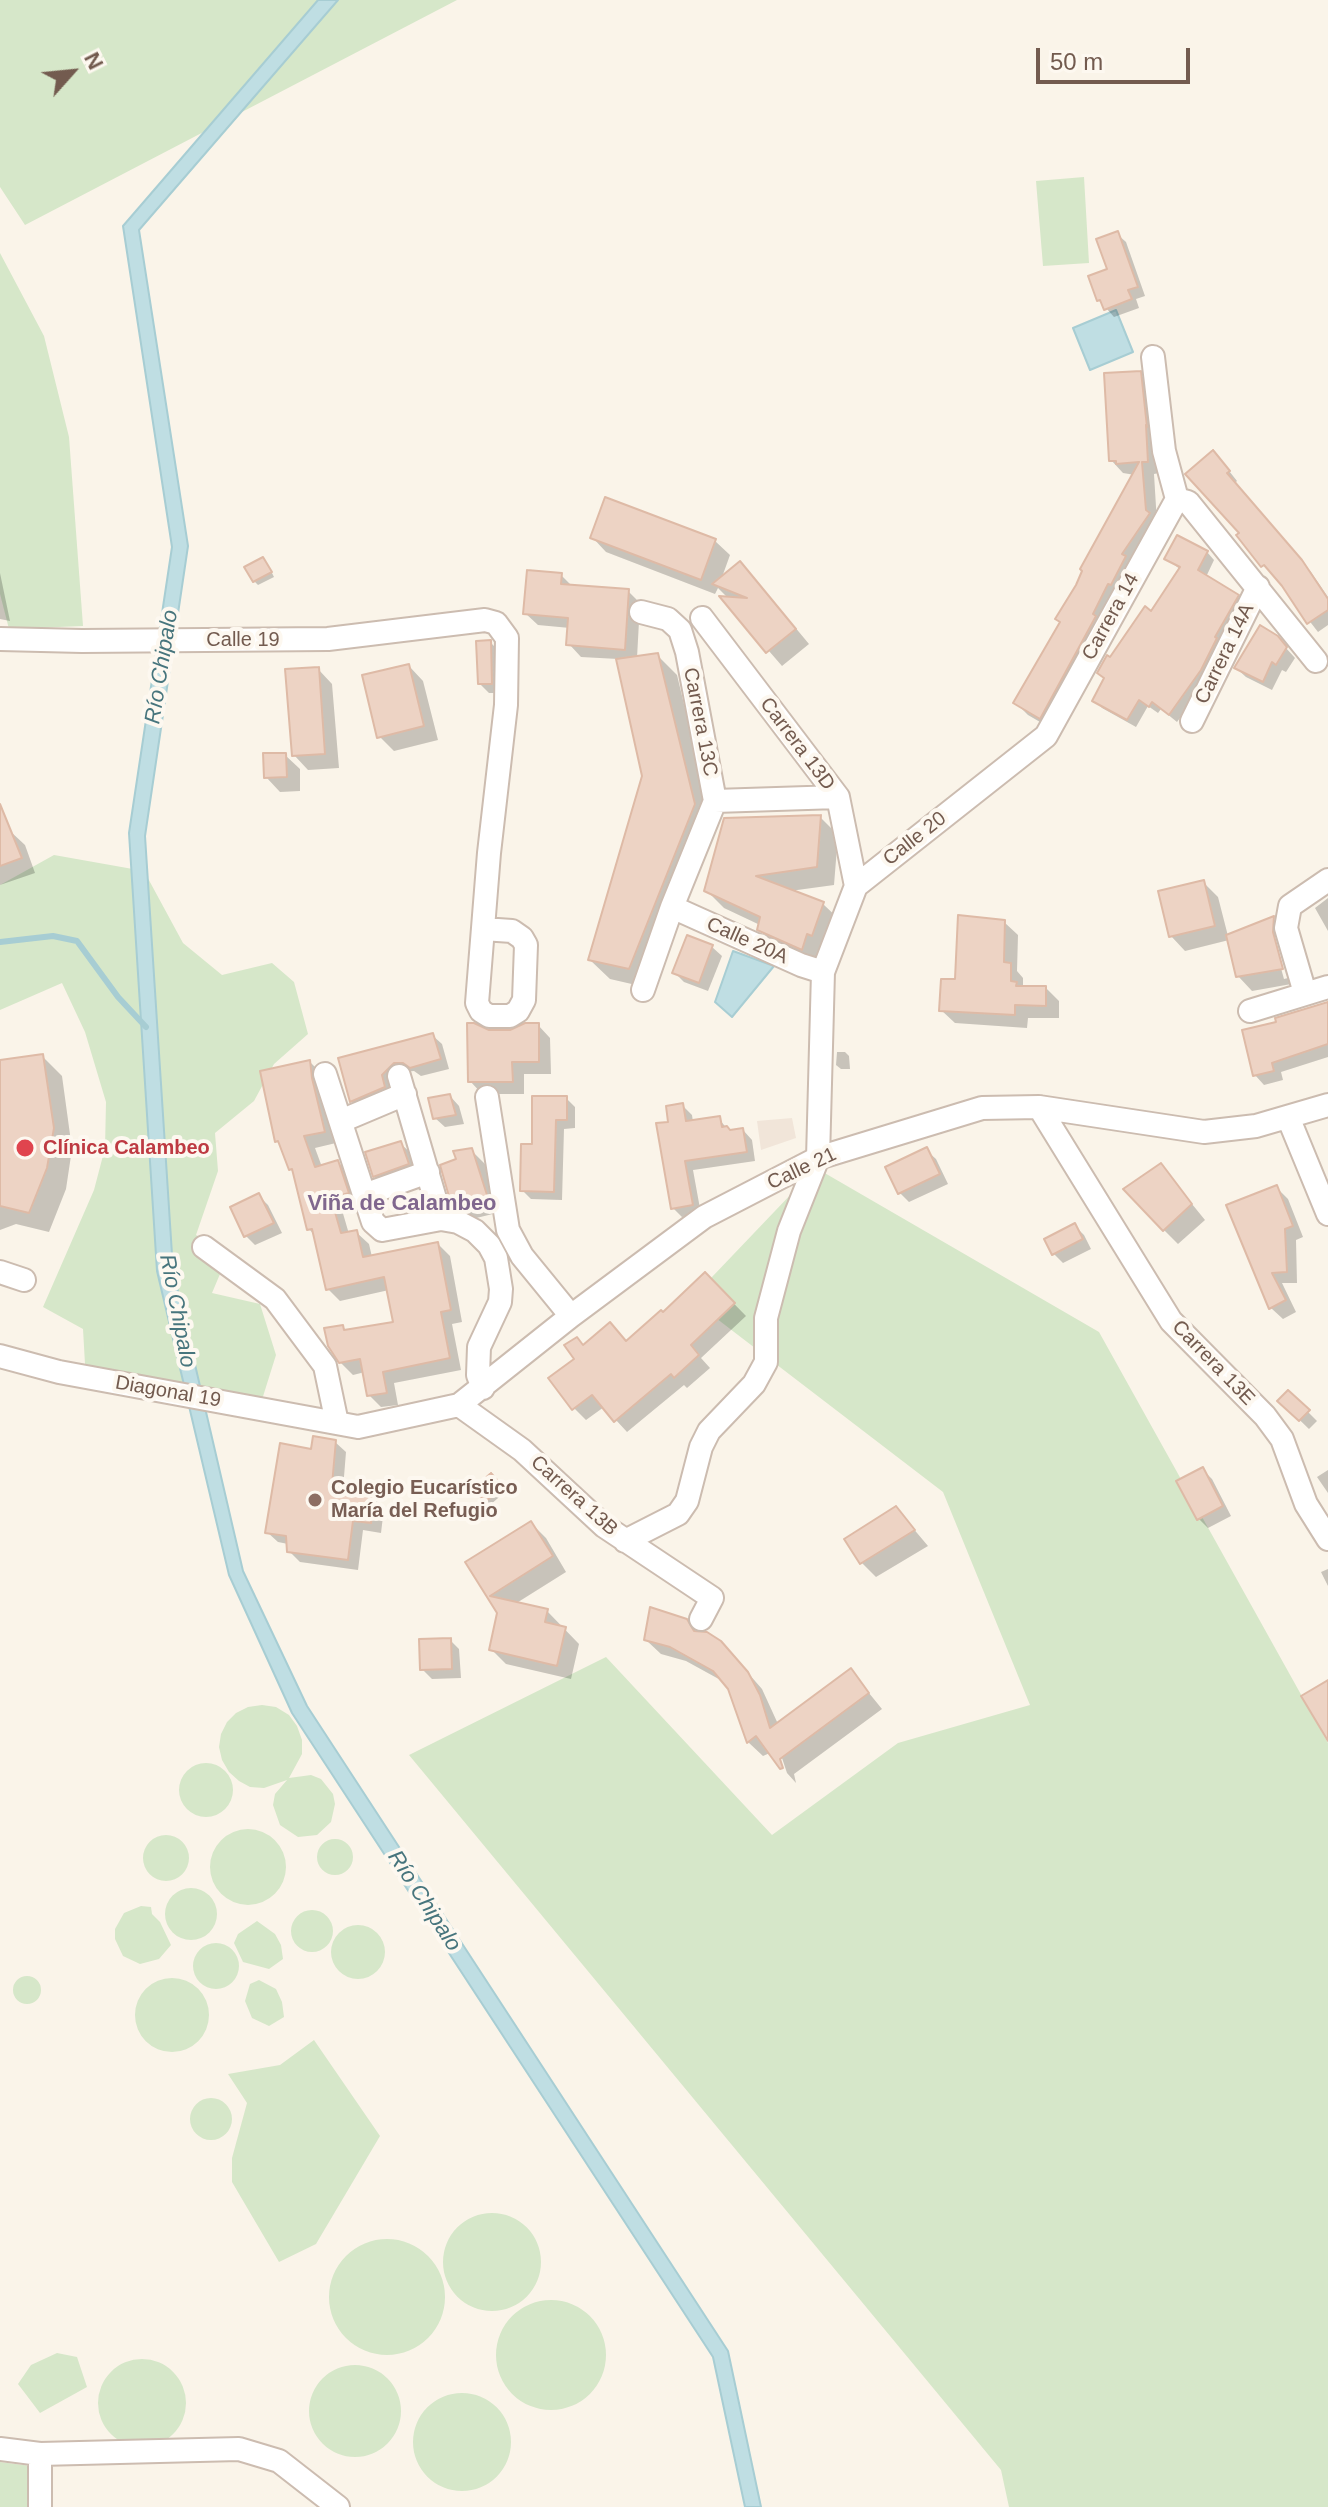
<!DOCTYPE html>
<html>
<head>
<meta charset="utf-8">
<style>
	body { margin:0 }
	#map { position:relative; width:1328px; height:2507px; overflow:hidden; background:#faf4e9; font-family:Helvetica,sans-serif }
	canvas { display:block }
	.north { position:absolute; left:32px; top:32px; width:80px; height:80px; -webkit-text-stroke:6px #fdf8f0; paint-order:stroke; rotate:63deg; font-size:22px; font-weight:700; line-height:32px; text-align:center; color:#735b4f }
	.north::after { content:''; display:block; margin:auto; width:28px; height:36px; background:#735b4f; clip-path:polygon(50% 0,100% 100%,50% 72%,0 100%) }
	.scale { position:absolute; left:1036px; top:48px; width:154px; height:36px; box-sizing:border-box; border:4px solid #735b4f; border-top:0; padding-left:10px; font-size:24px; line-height:28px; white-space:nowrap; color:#735b4f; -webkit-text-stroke:6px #fdf8f0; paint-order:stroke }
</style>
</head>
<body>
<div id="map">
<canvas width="1328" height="2507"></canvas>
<div class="north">N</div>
<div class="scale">50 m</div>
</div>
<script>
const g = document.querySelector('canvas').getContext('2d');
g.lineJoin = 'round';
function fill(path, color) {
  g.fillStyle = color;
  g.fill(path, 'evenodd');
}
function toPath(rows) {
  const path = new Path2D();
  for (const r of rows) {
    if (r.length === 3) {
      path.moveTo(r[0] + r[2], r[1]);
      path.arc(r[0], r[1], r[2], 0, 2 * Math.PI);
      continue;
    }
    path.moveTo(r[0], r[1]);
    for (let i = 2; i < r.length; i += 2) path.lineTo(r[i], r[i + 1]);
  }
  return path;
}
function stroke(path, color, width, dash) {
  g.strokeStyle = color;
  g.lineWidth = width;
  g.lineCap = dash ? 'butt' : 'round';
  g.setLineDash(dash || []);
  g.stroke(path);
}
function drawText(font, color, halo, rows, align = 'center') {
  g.font = font + ' Helvetica,sans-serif';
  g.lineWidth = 8;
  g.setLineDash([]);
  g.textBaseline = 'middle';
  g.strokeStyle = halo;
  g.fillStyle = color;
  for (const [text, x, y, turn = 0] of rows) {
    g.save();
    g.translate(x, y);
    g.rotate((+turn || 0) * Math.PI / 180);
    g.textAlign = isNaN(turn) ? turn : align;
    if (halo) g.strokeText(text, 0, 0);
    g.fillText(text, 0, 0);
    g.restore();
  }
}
const residential = toPath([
	[792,1118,796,1138,761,1150,757,1121]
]);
const green = toPath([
	[0,0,457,0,25,225,0,187],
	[1084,177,1089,263,1043,266,1036,181],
	[0,253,44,336,69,437,83,626,9,629,0,594],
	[54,855,144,871,183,943,222,975,272,963,294,982,308,1034,274,1064,254,1101,215,1133,218,1171,196,1235,228,1255,212,1293,260,1304,276,1355,260,1406,85,1364,83,1329,43,1307,94,1190,105,1148,106,1102,85,1032,62,983,0,1010,0,885],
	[816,1168,1099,1332,1328,1743,1328,2507,1009,2507,1001,2470,409,1755,606,1657,772,1835,898,1743,1030,1705,943,1492,691,1299],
	[262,1705,276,1707,289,1715,297,1726,302,1740,302,1754,289,1778,311,1775,321,1779,333,1794,335,1804,331,1822,317,1835,298,1837,280,1825,273,1805,275,1794,287,1780,264,1788,250,1787,239,1781,229,1772,222,1760,219,1747,221,1734,227,1722,236,1713,248,1707],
	[206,1790,27],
	[248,1867,38],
	[166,1858,23],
	[335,1857,18],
	[191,1914,26],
	[141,1906,151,1907,152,1914,160,1922,171,1945,159,1959,140,1964,123,1956,115,1939,115,1929,124,1913],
	[312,1931,21],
	[257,1921,275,1934,281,1945,283,1959,269,1969,243,1962,234,1943,238,1934],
	[358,1952,27],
	[216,1966,23],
	[27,1990,14],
	[172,2015,37],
	[259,1980,276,1989,282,2002,284,2017,269,2026,252,2018,245,2001,250,1984],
	[314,2040,380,2136,316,2244,279,2262,232,2182,232,2158,247,2103,228,2074,280,2065],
	[211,2119,21],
	[492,2262,49],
	[387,2297,58],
	[551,2355,55],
	[57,2353,77,2357,87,2387,40,2413,18,2384,31,2365],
	[142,2403,44],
	[355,2411,46],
	[462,2442,49],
	[0,2462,31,2466,30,2507,0,2507]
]);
const water = toPath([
	[318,0,338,0,139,230,188,546,145,836,173,1270,243,1571,307,1706,728,2351,761,2507,745,2507,713,2357,292,1713,229,1575,157,1271,129,833,172,547,123,226,318,0],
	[1116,310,1133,352,1090,370,1073,328,1116,310],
	[733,951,774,966,732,1017,715,1002,733,951]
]);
const shadow = toPath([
	[1117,234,1126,242,1145,296,1136,299,1139,308,1114,317,1099,300,1109,270],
	[1140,374,1152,386,1159,473,1154,474,1157,523,1052,729,1028,715,1016,703,1062,623,1077,586,1135,475,1123,473,1111,460],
	[1222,462,1237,481,1235,483,1311,572,1328,597,1328,625,1318,632,1242,534],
	[592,537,715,541,730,555,721,580,754,578,809,644,782,666,723,598,729,599,718,588,715,594,606,552],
	[1207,552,1214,560,1206,577,1237,596,1245,604,1209,678,1177,722,1161,709,1158,713,1148,706,1136,727,1102,708,1095,700,1106,680,1110,660,1151,613,1181,570,1167,559],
	[267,563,274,577,258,585,254,581],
	[0,573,10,621,0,619],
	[561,575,573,587,628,591,640,603,637,658,657,655,677,675,713,825,649,988,610,979,590,960,644,776,618,659,581,657,569,644,570,628,538,625,525,613],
	[1276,637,1295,658,1286,672,1282,670,1272,690,1246,677,1236,668],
	[478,643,492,644,501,653,501,693,489,693,480,684],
	[409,666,423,681,438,740,394,751,379,736],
	[318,669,332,684,339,768,308,770,294,755],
	[285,755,300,769,300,791,280,792,266,777],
	[820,817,838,835,834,885,790,891,823,904,841,921,820,966,777,947,759,929,760,925,724,908,706,890],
	[10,831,25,845,35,873,0,885,0,834],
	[1203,882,1218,897,1228,936,1273,919,1288,933,1297,983,1252,991,1238,976,1229,940,1185,951,1171,936],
	[1272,936,1276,936,1288,978,1284,979],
	[1328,898,1328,931,1315,908],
	[1004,922,1018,935,1017,971,1023,978,1023,988,1046,988,1059,1001,1059,1018,1028,1018,1027,1028,955,1023,941,1010,957,982],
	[712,947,722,956,708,991,684,982,674,972],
	[1328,1002,1328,1057,1281,1072,1283,1080,1264,1085,1255,1075,1278,1024],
	[538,1025,550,1038,551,1074,524,1074,524,1094,482,1094,470,1081,489,1032,510,1032],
	[432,1035,442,1044,449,1069,421,1076,414,1071,404,1072,390,1086,393,1097,362,1110,352,1101,341,1060],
	[837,1052,845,1052,849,1056,850,1069,841,1069,836,1065],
	[42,1056,62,1076,72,1149,66,1189,49,1232,16,1224,0,1230,0,1062],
	[310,1062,322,1074,336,1143,315,1148,322,1167,338,1162,350,1174,360,1205,342,1210,349,1234,356,1232,369,1244,372,1257,438,1244,450,1256,462,1322,452,1324,461,1370,394,1383,398,1405,381,1407,369,1395,365,1372,353,1375,340,1362,342,1327,346,1331,395,1323,389,1290,340,1301,328,1289,316,1237,309,1229,295,1173,290,1169,282,1146,277,1141],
	[450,1096,459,1106,464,1124,445,1127,435,1118],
	[566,1098,575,1107,575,1128,564,1129,562,1200,531,1199,522,1190,534,1146],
	[682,1105,692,1115,693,1122,719,1119,729,1131,743,1130,752,1140,755,1161,693,1170,701,1214,682,1217,673,1208,671,1123],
	[401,1144,416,1158,422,1179,389,1190,375,1176],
	[471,1150,486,1165,501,1212,468,1220,454,1206],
	[926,1150,936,1159,948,1184,909,1202,900,1193],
	[1161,1166,1205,1220,1178,1244,1164,1230],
	[1276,1187,1288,1199,1303,1237,1296,1240,1297,1283,1282,1283,1296,1312,1283,1319,1271,1308,1229,1206],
	[259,1196,268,1205,282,1233,255,1245,246,1236],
	[1074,1225,1084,1235,1091,1249,1063,1263,1054,1254],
	[705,1274,746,1316,701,1358,710,1368,687,1388,684,1385,627,1432,604,1407,586,1420,574,1408,577,1359,584,1346,610,1325,627,1343,663,1315],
	[1288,1392,1317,1421,1309,1429,1280,1401],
	[335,1442,346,1452,343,1489,352,1495,374,1498,384,1508,381,1533,363,1530,358,1570,300,1562,289,1551,288,1544,278,1542,267,1532,312,1451],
	[1202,1469,1212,1479,1231,1516,1208,1528,1198,1518],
	[1328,1470,1328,1493,1317,1477],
	[491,1476,505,1492,490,1505,476,1489],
	[896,1508,928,1546,876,1577,862,1563,847,1540],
	[531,1523,546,1538,566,1572,515,1604,547,1611,579,1644,571,1679,506,1664,491,1649,499,1613,468,1563],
	[1328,1569,1328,1586,1321,1572],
	[686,1621,698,1633,735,1658,762,1689,778,1724,851,1671,882,1709,794,1774,796,1783,787,1773,779,1749,763,1756,748,1742,730,1688,726,1683,686,1661,661,1654,646,1640],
	[450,1640,459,1649,461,1678,432,1679,422,1669]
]);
const stream = toPath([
	[0,942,53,936,77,941,118,997,146,1027]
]);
const building = toPath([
	[1118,231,1138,287,1128,290,1132,299,1104,310,1100,300,1097,301,1088,276,1107,269,1096,239,1118,231],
	[1141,371,1147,427,1146,425,1148,462,1142,462,1146,510,1150,513,1122,554,1126,556,1111,585,1108,584,1093,614,1096,616,1040,719,1013,703,1060,622,1055,619,1076,585,1082,571,1080,569,1139,462,1116,464,1116,461,1109,461,1104,373,1141,371],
	[1213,450,1230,471,1227,473,1302,560,1328,599,1328,610,1307,624,1282,586,1264,565,1261,567,1236,535,1239,533,1185,474,1213,450],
	[605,497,716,539,701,580,590,538,605,497],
	[1177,535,1208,551,1198,570,1239,595,1215,637,1217,638,1201,670,1169,715,1152,702,1149,707,1139,700,1127,720,1092,701,1104,678,1097,673,1107,655,1110,657,1145,606,1151,611,1180,567,1164,559,1177,535],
	[263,557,272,572,253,582,244,567,263,557],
	[740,561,796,629,766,653,719,596,747,598,712,584,740,561],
	[527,570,562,573,561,584,629,589,625,650,566,645,568,618,523,614,527,570],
	[1260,625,1278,636,1287,647,1276,665,1272,662,1263,682,1234,668,1260,625],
	[491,640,492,684,478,684,476,641,491,640],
	[658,653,695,804,629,969,588,960,642,776,616,659,658,653],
	[409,664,424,726,377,738,362,675,409,664],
	[319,667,325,754,292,756,285,669,319,667],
	[263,753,286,753,287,777,264,778,263,753],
	[0,804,22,858,0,866,0,804],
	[821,815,817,867,756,876,824,902,812,936,807,934,802,950,757,930,760,917,704,891,724,818,821,815],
	[1204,880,1215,926,1169,937,1158,891,1204,880],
	[958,915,1005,920,1004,962,1011,963,1011,981,1017,982,1016,986,1046,986,1046,1006,1015,1005,1015,1015,939,1011,941,979,955,979,958,915],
	[1274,916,1273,932,1283,969,1236,977,1226,935,1274,916],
	[687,935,713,945,699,983,672,973,687,935],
	[1328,1002,1328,1044,1272,1063,1274,1071,1253,1076,1242,1030,1276,1022,1275,1018,1328,1002],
	[467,1023,474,1023,489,1030,510,1030,525,1023,539,1023,539,1062,512,1062,513,1082,468,1082,467,1023],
	[433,1033,441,1059,410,1068,403,1063,394,1063,382,1075,385,1087,350,1102,338,1058,433,1033],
	[43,1054,54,1128,47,1168,29,1213,0,1206,0,1060,43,1054],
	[310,1060,312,1078,325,1132,304,1136,315,1167,338,1160,349,1193,331,1198,341,1233,357,1230,363,1257,438,1242,451,1310,441,1312,450,1358,383,1372,387,1393,367,1396,360,1359,339,1363,328,1346,324,1328,343,1325,344,1330,393,1322,384,1277,326,1290,312,1229,307,1230,292,1169,289,1170,278,1141,275,1142,260,1071,310,1060],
	[450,1094,456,1115,433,1119,428,1098,450,1094],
	[532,1096,567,1096,567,1120,556,1120,554,1192,520,1191,521,1144,532,1144,532,1096],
	[683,1103,686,1121,720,1116,722,1127,727,1126,730,1130,743,1128,747,1152,685,1161,693,1205,671,1209,656,1123,668,1122,666,1106,683,1103],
	[401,1141,409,1164,373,1177,365,1152,401,1141],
	[927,1147,940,1174,898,1194,885,1167,927,1147],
	[472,1148,488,1198,452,1207,440,1165,456,1159,453,1151,472,1148],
	[1161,1163,1192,1204,1163,1231,1123,1189,1161,1163],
	[1277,1185,1293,1226,1285,1229,1287,1272,1272,1273,1286,1300,1269,1309,1226,1205,1277,1185],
	[259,1193,274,1223,244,1237,230,1207,259,1193],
	[1075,1223,1083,1239,1052,1255,1044,1239,1075,1223],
	[705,1272,735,1303,691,1345,699,1355,674,1378,671,1374,614,1422,592,1395,572,1410,548,1378,574,1359,564,1345,577,1337,583,1345,610,1322,626,1341,661,1310,663,1312,705,1272],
	[1288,1390,1310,1410,1299,1421,1277,1401,1288,1390],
	[313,1436,336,1440,332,1485,348,1488,347,1492,375,1496,371,1523,353,1521,348,1560,287,1552,286,1536,265,1533,280,1443,311,1449,313,1436],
	[1203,1467,1223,1506,1197,1520,1176,1481,1203,1467],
	[491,1473,503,1487,485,1502,473,1489,491,1473],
	[896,1506,915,1530,860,1564,844,1539,896,1506],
	[531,1521,553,1556,490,1596,548,1609,545,1622,566,1627,557,1666,489,1650,497,1613,465,1562,531,1521],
	[650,1607,687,1619,694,1631,707,1632,721,1641,748,1672,760,1695,770,1728,851,1668,869,1693,780,1759,783,1768,780,1769,756,1736,747,1743,728,1689,713,1671,670,1647,644,1640,650,1607],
	[451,1638,452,1669,420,1670,419,1639,451,1638],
	[1328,1680,1328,1741,1301,1696,1328,1680]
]);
const minor = toPath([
	[1153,357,1164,451,1177,499,1188,502,1316,661],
	[641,612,668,619,680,630,687,652,715,801,672,907,643,990],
	[702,618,838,797,856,886],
	[0,639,82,641,328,639,485,620,496,623,507,638,506,705,489,853,477,1003,481,1011,489,1016,510,1016,518,1011,524,1000,526,945,522,938,512,931,483,929],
	[1192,721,1258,587],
	[715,801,838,797],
	[672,907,801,965,823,972],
	[1305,993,1286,928,1290,906,1328,880],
	[1250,1011,1328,987],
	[325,1074,373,1222,382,1230,441,1219,458,1222,475,1231,489,1245,496,1258,501,1289,500,1302,479,1347,478,1375,483,1388],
	[399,1076,441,1219],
	[487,1097,508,1230,522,1256,571,1316],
	[1039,1107,1171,1321,1265,1416,1282,1439,1306,1504,1328,1539],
	[1288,1117,1328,1214],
	[341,1121,405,1094],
	[364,1195,428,1172],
	[204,1247,275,1299,325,1366,337,1423],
	[0,1272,24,1280],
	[0,1356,59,1372,358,1427,459,1405,571,1316,704,1217,818,1158,982,1108,1039,1107,1204,1132,1256,1126,1328,1105],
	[459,1405,522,1450,604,1526,712,1598,701,1619],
	[625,1541,678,1514,687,1501,701,1447,709,1431,754,1384,766,1362,766,1318,789,1231,818,1158,823,972,856,886,1046,736,1177,499],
	[0,2449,40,2454,239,2449,279,2461,338,2507],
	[40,2507,40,2454]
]);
const markers = [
	[25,1148,10,"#e0444e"],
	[315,1500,8,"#8d6e63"]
];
const streetNames = [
	["Carrera 14",1111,617,-61],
	["Calle 19",243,640],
	["Carrera 14A",1225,654,-64],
	["Carrera 13C",700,722,79],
	["Carrera 13D",797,744,53],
	["Calle 20",915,839,-38],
	["Calle 20A",747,941,24],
	["Calle 21",802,1169,-25],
	["Carrera 13E",1213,1363,46],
	["Diagonal 19",168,1392,10],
	["Carrera 13B",574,1496,42]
];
const healthNames = [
	["Clínica Calambeo",43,1148]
];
const educationNames = [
	["Colegio Eucarístico",331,1488],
	["María del Refugio",331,1511]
];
const waterNames = [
	["Río Chipalo",162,667,-81],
	["Río Chipalo",177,1311,79],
	["Río Chipalo",424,1901,57]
];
const neighbourhoodNames = [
	["Viña de Calambeo",402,1204]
];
fill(residential, '#f1e5d9');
fill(green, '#d6e7c9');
fill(water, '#bfdee3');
stroke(water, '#a7cdd3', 2);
fill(shadow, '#0003');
stroke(stream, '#a7cdd3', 6);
fill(building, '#edd3c4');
stroke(building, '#debaa6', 2);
stroke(minor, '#ccbcb0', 26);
stroke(minor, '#fff', 22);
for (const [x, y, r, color] of markers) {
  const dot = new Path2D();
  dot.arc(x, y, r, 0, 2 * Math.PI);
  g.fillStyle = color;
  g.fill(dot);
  stroke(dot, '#fdf8f0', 3);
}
drawText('20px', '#735b4f', '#fdf8f0', streetNames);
drawText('bold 20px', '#be3a42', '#fdf8f0', healthNames, 'left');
drawText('bold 20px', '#785e54', '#fdf8f0', educationNames, 'left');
drawText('italic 22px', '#47757d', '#fdf8f0', waterNames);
drawText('bold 22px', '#80678e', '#fdf8f0', neighbourhoodNames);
</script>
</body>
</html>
